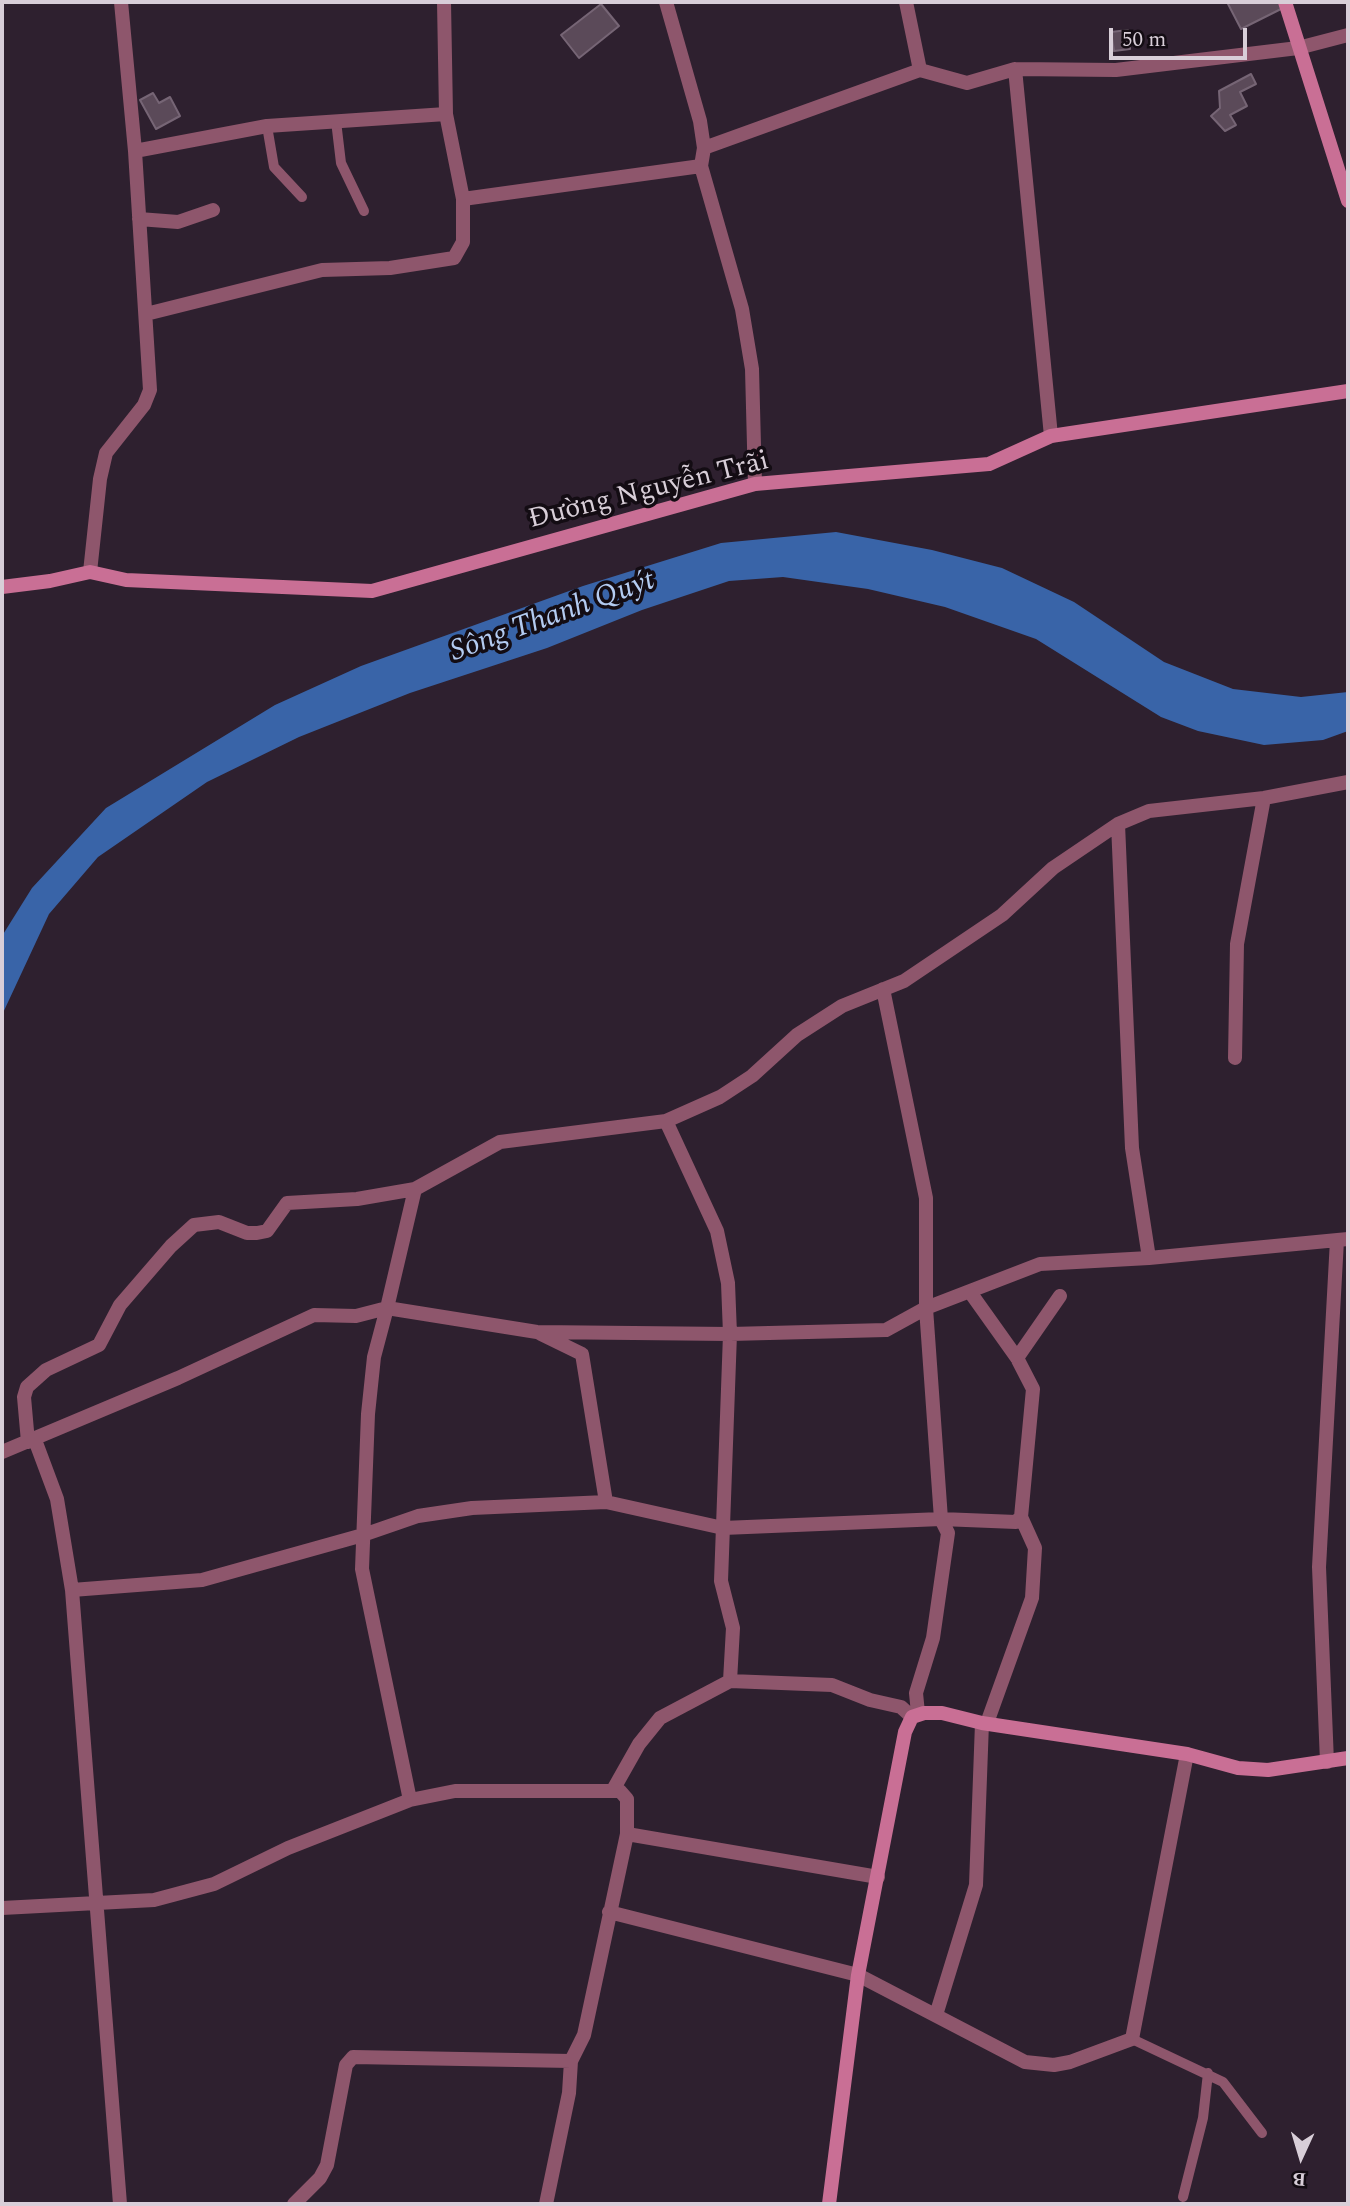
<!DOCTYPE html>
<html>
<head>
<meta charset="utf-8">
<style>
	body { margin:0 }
	#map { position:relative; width:1350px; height:2206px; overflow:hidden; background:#2e202f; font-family:Spectral,serif }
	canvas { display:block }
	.frame { position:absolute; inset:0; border:4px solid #d8ced8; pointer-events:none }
	.north { position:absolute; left:1266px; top:2122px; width:70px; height:70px; -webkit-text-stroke:5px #130c13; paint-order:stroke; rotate:184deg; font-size:19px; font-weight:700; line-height:28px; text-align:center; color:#d8ced8 }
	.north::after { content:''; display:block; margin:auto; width:24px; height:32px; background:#d8ced8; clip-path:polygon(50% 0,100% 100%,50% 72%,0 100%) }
	.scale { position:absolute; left:1109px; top:28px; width:138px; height:32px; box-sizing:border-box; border:4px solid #d8ced8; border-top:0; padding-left:9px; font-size:21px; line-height:24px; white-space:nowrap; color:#d8ced8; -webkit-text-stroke:5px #130c13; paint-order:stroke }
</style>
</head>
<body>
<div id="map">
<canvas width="1350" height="2206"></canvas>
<div class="frame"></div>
<div class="north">B</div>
<div class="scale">50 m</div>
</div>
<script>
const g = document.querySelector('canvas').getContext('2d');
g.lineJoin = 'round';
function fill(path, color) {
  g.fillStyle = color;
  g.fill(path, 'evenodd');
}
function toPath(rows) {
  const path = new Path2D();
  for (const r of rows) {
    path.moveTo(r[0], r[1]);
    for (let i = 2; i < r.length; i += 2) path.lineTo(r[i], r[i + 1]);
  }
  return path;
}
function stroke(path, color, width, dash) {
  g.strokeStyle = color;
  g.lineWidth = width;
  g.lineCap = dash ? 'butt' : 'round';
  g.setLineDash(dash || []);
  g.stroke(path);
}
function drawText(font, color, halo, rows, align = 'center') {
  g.font = font + ' Spectral,serif';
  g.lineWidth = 7;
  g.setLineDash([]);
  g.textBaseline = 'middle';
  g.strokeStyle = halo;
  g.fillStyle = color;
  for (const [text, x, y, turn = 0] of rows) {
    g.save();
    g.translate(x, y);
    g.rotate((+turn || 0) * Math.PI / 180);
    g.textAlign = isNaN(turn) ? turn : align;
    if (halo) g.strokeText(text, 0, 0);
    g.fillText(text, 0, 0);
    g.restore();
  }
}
const water = toPath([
	[836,532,932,550,1002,568,1074,602,1164,662,1233,689,1301,697,1348,692,1348,731,1323,740,1264,745,1198,731,1161,717,1036,639,945,607,868,589,783,577,729,581,642,610,547,648,410,693,299,737,207,782,98,857,49,914,2,1015,2,936,32,888,106,808,275,705,361,666,583,586,721,543]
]);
const building = toPath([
	[1227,2,1279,2,1283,8,1241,29,1227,2],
	[601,4,619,26,579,58,561,35,601,4],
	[1128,30,1130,49,1114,51,1111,32,1128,30],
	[1251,74,1256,84,1240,92,1247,106,1230,115,1236,125,1225,131,1211,116,1220,108,1219,91,1251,74],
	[153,93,159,103,170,97,180,116,156,129,140,100,153,93]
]);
const lane = toPath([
	[336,121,341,163,364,211],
	[267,126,274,167,302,197],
	[1132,2039,1223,2082,1262,2133],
	[1183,2197,1203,2118,1208,2073]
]);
const street = toPath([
	[666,2,700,121,704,148,701,166,742,309,752,369,755,484],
	[906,2,920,70],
	[1015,69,1051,436],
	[704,148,920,70,967,83,1015,69,1116,70,1298,48,1348,35],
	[135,151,267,126,446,114],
	[463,199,701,166],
	[139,219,178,222,213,210],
	[146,314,322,270,390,268,454,258,463,242,463,199,446,114,444,2],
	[90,572,100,479,106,453,144,405,150,390,135,151,121,2],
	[1118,824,1132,1148,1149,1258],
	[883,989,926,1198,926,1308,941,1519,948,1533,933,1638,916,1693,918,1713],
	[1235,1058,1237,944,1264,798],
	[666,1121,717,1231,728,1283,730,1334,721,1581,733,1628,730,1681],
	[541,1334,582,1354,606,1502],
	[1017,1358,1060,1296],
	[35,1440,57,1499,72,1590,120,2204],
	[28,1442,24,1397,27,1387,46,1370,99,1345,120,1305,171,1246,194,1225,219,1222,247,1233,257,1233,267,1231,287,1203,357,1199,415,1189,500,1142,666,1121,720,1097,752,1076,797,1035,842,1006,904,981,1002,915,1053,868,1118,824,1149,811,1264,798,1348,782],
	[2,1452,178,1378,314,1315,356,1316,387,1308,415,1189],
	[72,1590,202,1580,363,1535,418,1516,472,1508,606,1502,723,1528,941,1519,1016,1522,1021,1517,1033,1389,1017,1358,970,1292],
	[987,1723,1032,1598,1035,1548,1021,1517],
	[1327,1762,1319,1567,1337,1240],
	[613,1790,639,1744,660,1718,730,1681,832,1685,870,1700,901,1707,912,1717],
	[410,1800,362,1569,368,1414,374,1357,387,1308,537,1332,730,1334,886,1330,926,1308,1040,1264,1149,1258,1348,1239],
	[627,1834,878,1877],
	[2,1908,154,1900,214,1884,288,1848,410,1800,455,1791,620,1791,627,1799,627,1834,584,2035,571,2061,569,2093,546,2204],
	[609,1912,858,1975,1025,2062,1054,2065,1070,2062,1132,2039,1187,1754],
	[936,2015,976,1885,982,1723],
	[294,2204,320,2178,327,2165,346,2065,353,2057,571,2061]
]);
const secondary = toPath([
	[1285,2,1348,201],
	[2,587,50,581,90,572,126,580,372,591,755,484,989,464,1051,436,1348,391],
	[829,2204,858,1975,905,1732,912,1717,924,1713,942,1713,982,1723,1187,1754,1238,1768,1268,1770,1348,1758]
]);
const streetNames = [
	["Đường Nguyễn Trãi",649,492,-14]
];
const waterNames = [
	["Sông Thanh Quýt",553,618,-20]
];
fill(water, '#3964a8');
fill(building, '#5b4a59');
stroke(building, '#766575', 2);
stroke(lane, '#8e566c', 10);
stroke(street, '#8e566c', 14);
stroke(secondary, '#c96f95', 14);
drawText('28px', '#d8ced8', '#130c13', streetNames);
drawText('italic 30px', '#b3cbf1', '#130c13', waterNames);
</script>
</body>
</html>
